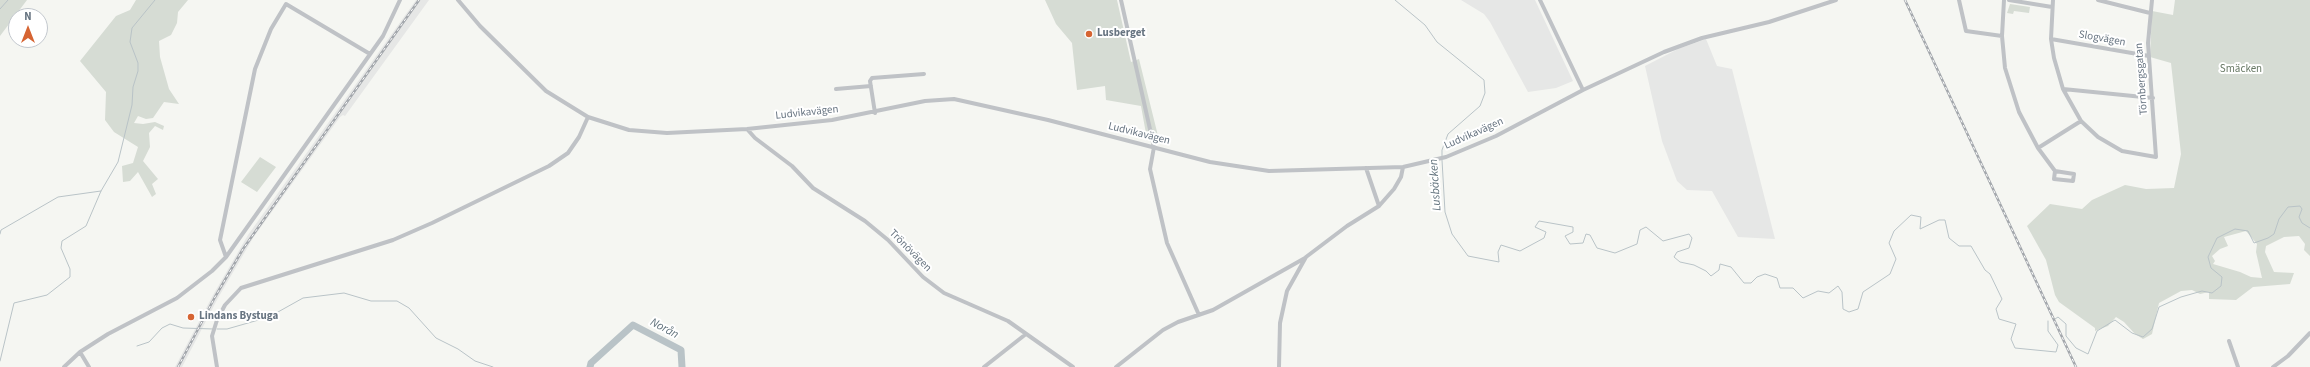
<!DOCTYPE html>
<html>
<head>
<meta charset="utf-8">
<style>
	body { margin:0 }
	#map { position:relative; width:2310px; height:367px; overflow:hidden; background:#f5f6f2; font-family:"Source Sans 3",sans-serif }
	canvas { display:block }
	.north { position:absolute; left:8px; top:8px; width:40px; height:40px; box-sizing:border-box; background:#fff; border:1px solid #c2c7cd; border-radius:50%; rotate:0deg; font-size:11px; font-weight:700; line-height:16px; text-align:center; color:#677481 }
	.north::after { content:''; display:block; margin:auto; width:14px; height:18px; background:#d66432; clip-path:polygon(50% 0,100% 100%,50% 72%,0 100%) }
</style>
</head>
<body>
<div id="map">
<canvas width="2310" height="367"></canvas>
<div class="north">N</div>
</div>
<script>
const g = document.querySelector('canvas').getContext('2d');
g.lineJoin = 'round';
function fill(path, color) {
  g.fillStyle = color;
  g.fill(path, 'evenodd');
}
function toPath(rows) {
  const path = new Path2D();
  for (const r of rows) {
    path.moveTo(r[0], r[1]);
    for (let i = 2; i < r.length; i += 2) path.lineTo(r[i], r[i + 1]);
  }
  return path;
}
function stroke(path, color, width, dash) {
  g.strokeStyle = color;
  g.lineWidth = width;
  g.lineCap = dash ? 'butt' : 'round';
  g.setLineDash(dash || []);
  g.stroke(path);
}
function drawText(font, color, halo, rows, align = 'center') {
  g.font = font + ' "Source Sans 3",sans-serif';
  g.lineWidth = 4;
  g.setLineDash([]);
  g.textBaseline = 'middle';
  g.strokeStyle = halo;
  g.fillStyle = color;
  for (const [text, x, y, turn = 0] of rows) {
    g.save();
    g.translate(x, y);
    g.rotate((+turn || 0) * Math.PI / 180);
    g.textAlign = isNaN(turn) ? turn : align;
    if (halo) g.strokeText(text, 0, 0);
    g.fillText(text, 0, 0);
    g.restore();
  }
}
const built = toPath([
	[416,0,429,0,345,116,343,115,340,117,253,238,218,298,182,367,175,367,213,295,248,235],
	[1461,0,1535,0,1573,81,1556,88,1528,92,1490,22,1484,14],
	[1706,39,1717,66,1732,69,1775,239,1738,237,1712,191,1687,190,1677,181,1662,141,1645,66,1678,49]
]);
const green = toPath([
	[0,0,27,0,0,36],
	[136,0,188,0,178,12,177,23,171,35,159,41,160,57,169,89,179,104,164,102,153,118,146,119,138,116,134,123,143,124,155,122,164,126,163,130,155,126,149,133,150,147,143,161,158,179,152,184,156,194,152,197,138,172,130,181,123,182,122,166,133,163,138,147,114,132,105,120,106,92,80,61,116,16,130,10],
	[1045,0,1117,0,1131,62,1139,59,1160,144,1147,139,1141,106,1106,100,1105,86,1077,90,1072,43,1056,24],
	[2175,0,2310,0,2310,256,2304,250,2305,244,2299,236,2284,237,2266,246,2265,252,2274,272,2294,273,2290,284,2253,287,2236,300,2209,299,2209,292,2200,294,2192,290,2181,291,2159,303,2152,334,2145,338,2143,339,2135,334,2124,322,2116,317,2108,326,2095,331,2095,328,2059,302,2055,295,2046,260,2027,226,2050,204,2082,209,2092,200,2125,185,2146,189,2174,188,2181,154,2171,63,2150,57,2152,11,2173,15],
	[2246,231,2257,244,2256,252,2262,278,2251,277,2240,272,2213,264,2215,261,2212,256,2220,249,2228,246,2224,237],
	[2010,4,2030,7,2029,13,2014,11,2013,14,2007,13],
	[260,157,276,167,257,192,241,182]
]);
const stream = toPath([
	[1395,0,1425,25,1437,42,1484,80,1485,93,1480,106,1448,134,1442,150,1442,157],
	[0,9,8,0],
	[1442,160,1445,212,1452,234,1468,256,1499,262,1498,252,1501,245,1520,251,1544,238,1546,232,1535,227,1539,221,1573,227,1573,232,1565,236,1570,244,1583,243,1586,234,1590,235,1597,248,1615,253,1637,244,1640,230,1646,227,1663,241,1689,234,1692,238,1689,248,1677,252,1674,257,1680,262,1694,265,1706,271,1711,276,1719,270,1720,264,1731,267,1744,283,1751,283,1757,277,1765,274,1777,278,1780,288,1793,288,1803,298,1818,291,1829,293,1838,286,1842,292,1843,309,1849,312,1858,309,1863,292,1890,274,1896,259,1889,243,1894,231,1911,215,1921,217,1920,229,1939,220,1945,220,1949,238,1959,246,1971,246,1985,270,1990,274,2002,299,1996,309,1999,319,2016,324,2011,339,2015,348,2056,352,2058,345,2048,331,2048,321],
	[0,234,1,230,58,197,101,191],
	[2055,319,2058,317,2066,324,2066,336,2076,348,2088,354,2097,331,2115,320,2132,333,2143,337,2152,329,2159,307,2181,297,2202,291,2212,293,2221,286,2222,277,2211,268,2208,257,2217,238,2235,229,2248,231,2254,243,2268,238,2274,234,2279,219,2288,207,2300,206,2302,209,2299,217,2302,223,2310,228],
	[217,329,227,329,269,317,303,298,344,293,371,301,397,301,409,308,436,338,458,349,475,361,493,367],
	[137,346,149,342,162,328,170,324,183,328,213,329],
	[0,361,14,303,47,295,70,277,70,269,61,248,62,241,86,226,101,191,118,162,132,105,133,87,138,71,138,63,130,42,132,28,155,0]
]);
const river = toPath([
	[590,367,591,363,633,325,681,350,682,367]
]);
const minor = toPath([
	[458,0,480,26,546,91,588,117,629,130,667,133,747,129,832,120,925,101,954,99,1048,120,1210,162,1269,171,1403,167,1446,157,1496,136,1583,90,1664,52,1702,38,1769,22,1836,0],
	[1121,0,1154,147,1150,169,1167,243,1199,315],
	[1540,0,1583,90],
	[1959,0,1966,31,2002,36],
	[2004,0,2002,36,2005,68,2019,112,2038,148,2055,171,2054,179,2073,181,2074,174,2055,171],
	[2009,0,2052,7],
	[2053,0,2051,39,2054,58,2063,89,2081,121,2098,137,2122,151,2156,157,2148,43,2152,0],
	[2098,0,2150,13],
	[2051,39,2149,56],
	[836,89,871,86],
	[2063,89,2153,98],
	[875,113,870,81,872,78,924,74],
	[747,129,755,138,792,166,813,188,865,221,888,240,923,277,944,293,1008,321,1073,367],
	[2038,148,2081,121],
	[1366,168,1379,206],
	[226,257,220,240,255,69,271,29,286,4,370,54],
	[2229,341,2238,367],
	[80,352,89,367],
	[64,367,80,352,108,334,177,298,212,271,226,257,383,36,400,0],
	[217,367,212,336,217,320,225,305,241,288,393,240,432,223,549,166,568,153,579,137,588,117],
	[984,367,1026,334],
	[1116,367,1163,330,1178,322,1213,310,1305,258],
	[1279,367,1280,323,1287,291,1306,257,1347,226,1379,206,1394,189,1401,177,1403,167],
	[2273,367,2288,356,2310,333]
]);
const rail = toPath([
	[1905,0,2076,367],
	[178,367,215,297,243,249,419,0]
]);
const markers = [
	[1089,34,4,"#d66432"],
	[191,317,4,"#d66432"]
];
const poiNames = [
	["Lusberget",1097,34],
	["Lindans Bystuga",199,317]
];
const streetNames = [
	["Slogvägen",2102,39,10],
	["Törnbergsgatan",2142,79,-94],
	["Ludvikavägen",807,113,-6],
	["Ludvikavägen",1139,134,14],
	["Ludvikavägen",1474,134,-24],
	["Trönövägen",910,251,45]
];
const parkNames = [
	["Smäcken",2241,70]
];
const waterNames = [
	["Lusbäcken",1436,185,-94],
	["Norån",664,329,28]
];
fill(built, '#e6e7e6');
fill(green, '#d6dcd4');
stroke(stream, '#b9c3c7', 1);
stroke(river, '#b9c3c7', 7);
stroke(minor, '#bfc2c6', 4);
stroke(rail, '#a3a7ac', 2.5);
stroke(rail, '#fff', 1, [3]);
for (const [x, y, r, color] of markers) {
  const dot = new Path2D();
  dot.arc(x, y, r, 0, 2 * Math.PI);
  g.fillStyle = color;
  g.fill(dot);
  stroke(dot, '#fff', 1.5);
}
drawText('bold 11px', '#677481', '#fff', poiNames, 'left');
drawText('11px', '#677481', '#fff', streetNames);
drawText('11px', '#687965', '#fff', parkNames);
drawText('italic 12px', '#63747e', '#fff', waterNames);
</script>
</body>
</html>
